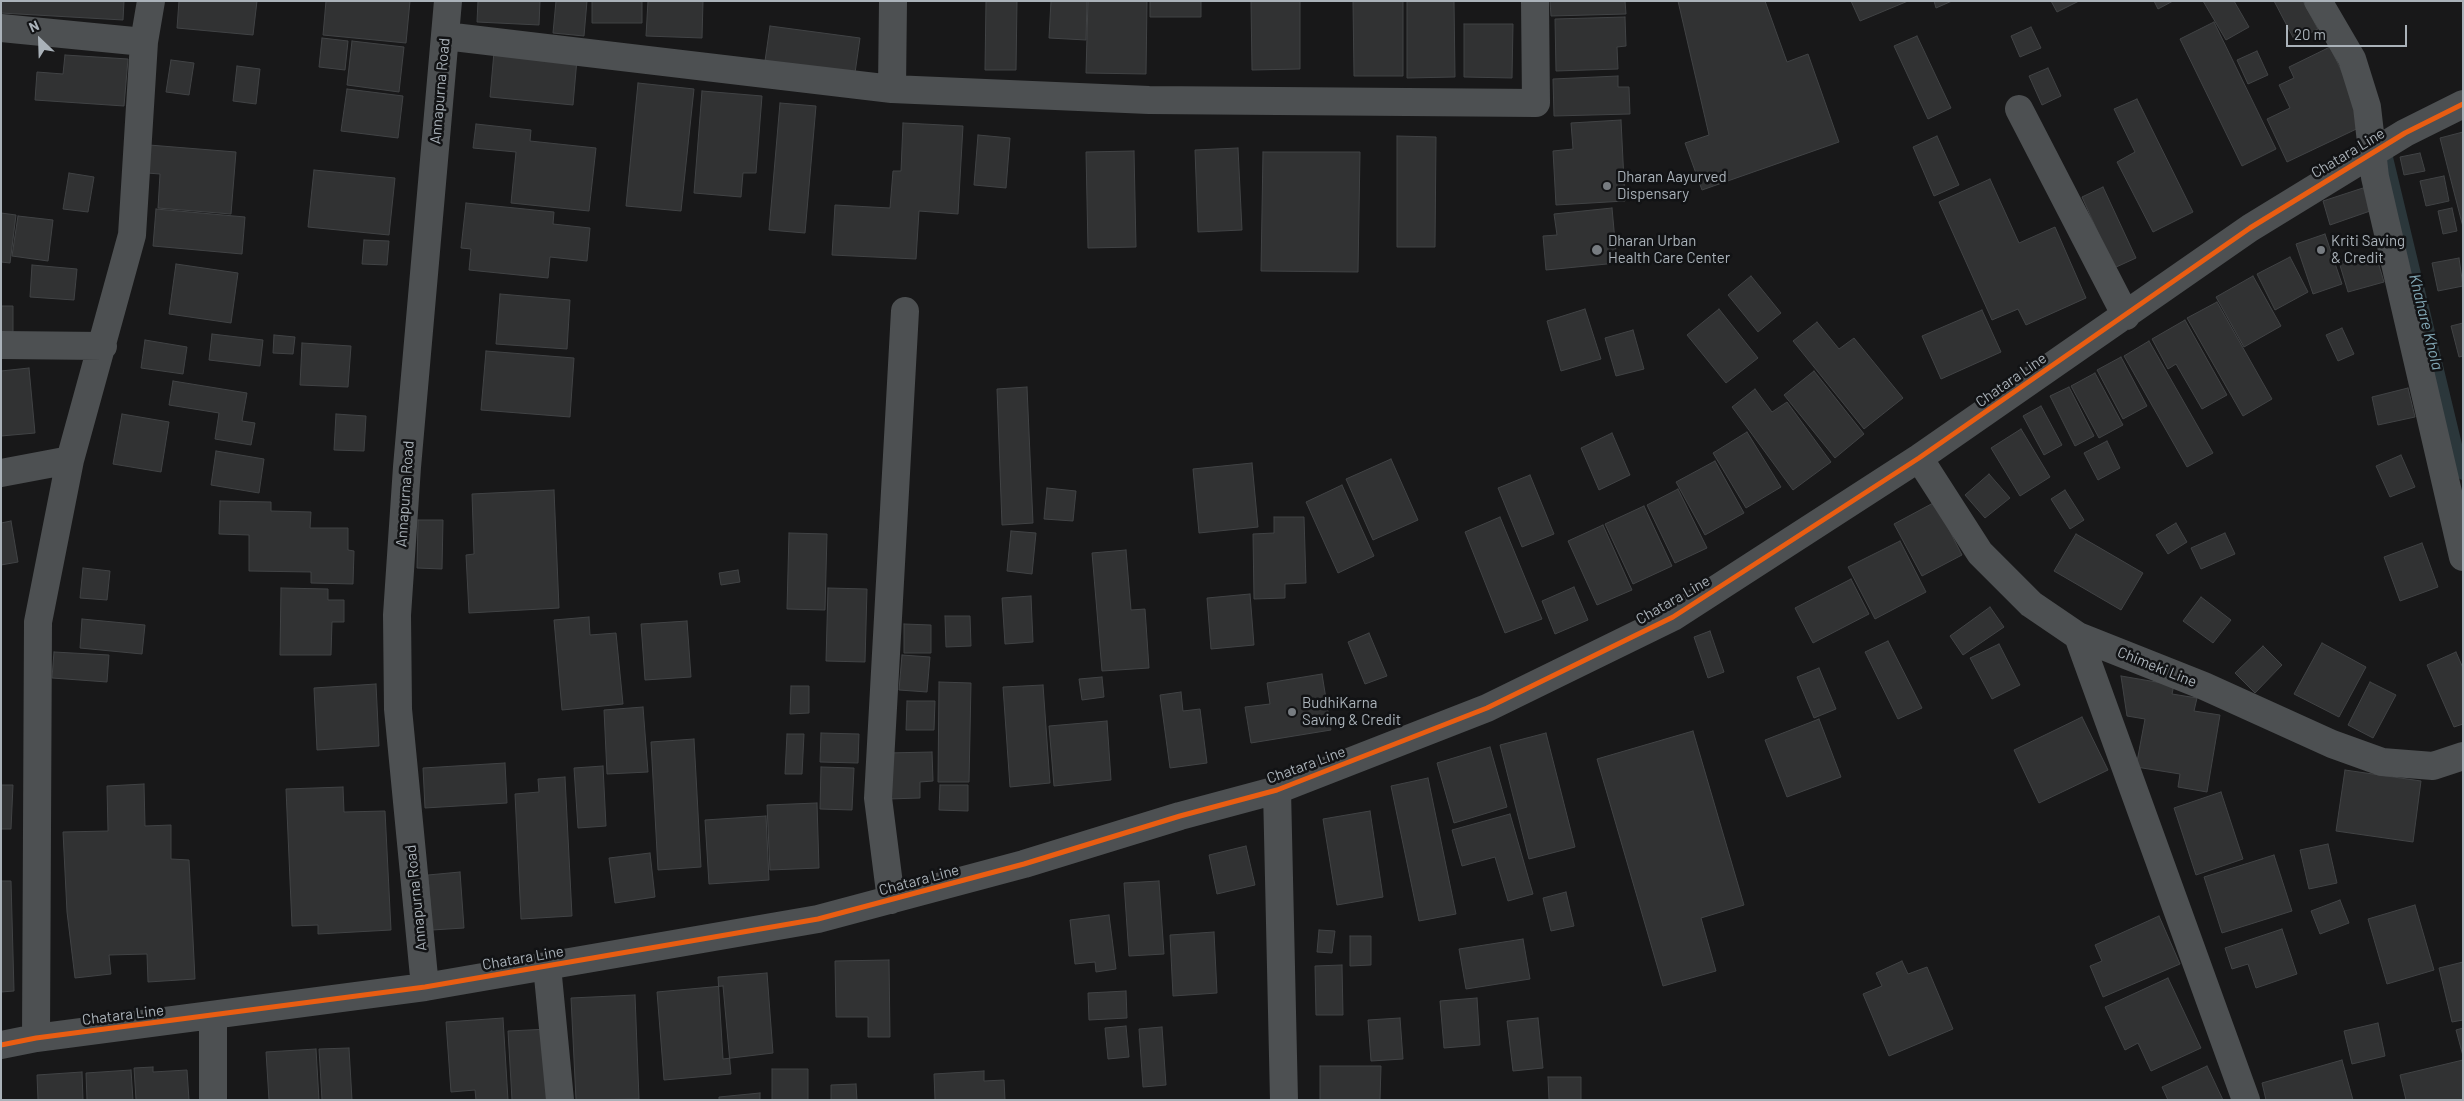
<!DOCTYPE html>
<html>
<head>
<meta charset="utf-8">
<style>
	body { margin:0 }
	#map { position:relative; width:2464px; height:1101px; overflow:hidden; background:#181819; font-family:Barlow,sans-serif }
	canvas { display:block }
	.frame { position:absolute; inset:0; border:2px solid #aab2b9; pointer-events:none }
	.north { position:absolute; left:15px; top:15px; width:50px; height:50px; -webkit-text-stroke:4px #121315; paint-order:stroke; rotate:336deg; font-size:14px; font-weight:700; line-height:20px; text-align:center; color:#aab2b9 }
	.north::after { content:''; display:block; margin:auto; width:18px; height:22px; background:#aab2b9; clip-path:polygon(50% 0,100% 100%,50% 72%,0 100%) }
	.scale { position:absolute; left:2286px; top:25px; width:121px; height:22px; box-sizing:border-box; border:2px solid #aab2b9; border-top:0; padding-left:6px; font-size:15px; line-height:18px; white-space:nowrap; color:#aab2b9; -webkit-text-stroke:4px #121315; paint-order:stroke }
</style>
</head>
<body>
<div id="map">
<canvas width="2464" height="1101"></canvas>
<div class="frame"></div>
<div class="north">N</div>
<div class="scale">20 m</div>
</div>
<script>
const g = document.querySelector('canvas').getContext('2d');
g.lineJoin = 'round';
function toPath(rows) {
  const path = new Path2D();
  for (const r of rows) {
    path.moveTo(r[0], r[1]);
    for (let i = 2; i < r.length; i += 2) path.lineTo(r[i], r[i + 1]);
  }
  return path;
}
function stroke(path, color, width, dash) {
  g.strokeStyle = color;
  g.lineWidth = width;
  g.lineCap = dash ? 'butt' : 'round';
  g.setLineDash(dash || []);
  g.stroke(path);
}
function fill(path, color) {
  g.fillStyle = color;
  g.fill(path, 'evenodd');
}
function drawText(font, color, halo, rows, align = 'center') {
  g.font = font + ' Barlow,sans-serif';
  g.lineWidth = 5;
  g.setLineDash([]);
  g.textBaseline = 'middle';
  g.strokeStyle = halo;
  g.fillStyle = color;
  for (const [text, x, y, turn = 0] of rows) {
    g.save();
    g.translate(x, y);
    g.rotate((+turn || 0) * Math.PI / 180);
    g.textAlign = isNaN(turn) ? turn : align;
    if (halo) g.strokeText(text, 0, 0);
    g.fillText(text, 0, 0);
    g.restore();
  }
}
const stream = toPath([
	[2384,145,2463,474]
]);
const building = toPath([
	[1,1,124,1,123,20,1,13,1,1],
	[179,1,257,1,253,35,177,28,179,1],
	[326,1,410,1,406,43,323,35,326,1],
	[478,1,540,1,539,25,477,22,478,1],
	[556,1,587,1,584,36,553,33,556,1],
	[592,1,642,1,642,23,592,23,592,1],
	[648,1,703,1,702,38,646,36,648,1],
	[986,1,1017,1,1016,70,985,70,986,1],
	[1051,1,1087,1,1086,40,1049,38,1051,1],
	[1088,1,1147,1,1146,74,1086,73,1088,1],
	[1150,1,1201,1,1201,17,1150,17,1150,1],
	[1251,1,1300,1,1300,69,1252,70,1251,1],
	[1353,1,1403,1,1403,76,1354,76,1353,1],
	[1407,1,1454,1,1455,77,1407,78,1407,1],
	[1550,1,1625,1,1626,14,1551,16,1550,1],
	[1678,1,1765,1,1787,62,1808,54,1839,142,1702,190,1685,143,1709,135,1678,1],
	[1851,1,1908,1,1860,21,1851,1],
	[1934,1,1952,1,1936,8,1934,1],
	[2051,1,2079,1,2057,12,2051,1],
	[2154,1,2173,1,2158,9,2154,1],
	[2203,1,2234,1,2249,27,2226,40,2203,1],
	[2274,1,2303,1,2318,29,2295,41,2274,1],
	[1625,17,1626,46,1617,47,1618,69,1556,71,1555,19,1625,17],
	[2214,22,2276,149,2242,166,2180,39,2214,22],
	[1464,24,1513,24,1512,78,1464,77,1464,24],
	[770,26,860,38,855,73,765,61,770,26],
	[2031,27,2041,48,2020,57,2011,36,2031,27],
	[1917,36,1951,108,1928,119,1894,46,1917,36],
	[322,38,348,41,345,70,319,67,322,38],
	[352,41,404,47,399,92,347,85,352,41],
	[2330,47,2367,124,2287,162,2267,119,2290,108,2279,85,2294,78,2289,67,2330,47],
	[2257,51,2268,75,2248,84,2237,60,2257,51],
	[494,52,577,59,573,105,490,97,494,52],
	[65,55,128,59,124,106,35,100,37,72,63,74,65,55],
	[171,60,194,63,189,95,166,92,171,60],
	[237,66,260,69,256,104,233,101,237,66],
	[2048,68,2061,96,2042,105,2029,76,2048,68],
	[1618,76,1618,87,1629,87,1630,114,1554,116,1553,79,1618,76],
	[638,83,694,89,681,211,626,206,638,83],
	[347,89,403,96,398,138,341,131,347,89],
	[702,91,762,96,756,173,743,173,741,197,694,193,702,91],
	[2137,99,2193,212,2153,232,2117,162,2135,152,2114,109,2137,99],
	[780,103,816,106,805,233,769,230,780,103],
	[1621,120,1625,201,1556,205,1553,151,1573,149,1571,123,1621,120],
	[903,123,963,126,958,214,919,211,916,259,832,255,835,205,890,208,893,171,901,171,903,123],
	[476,124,531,130,530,141,596,148,589,211,511,203,516,152,473,148,476,124],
	[2463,132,2463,227,2440,138,2463,132],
	[978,135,1010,138,1006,188,974,185,978,135],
	[1397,136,1436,137,1435,247,1397,247,1397,136],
	[1937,136,1959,185,1934,196,1913,147,1937,136],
	[149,145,236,152,231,214,158,208,160,174,147,173,149,145],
	[1238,148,1242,230,1198,232,1195,150,1238,148],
	[1134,151,1136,247,1088,248,1086,152,1134,151],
	[1263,152,1360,152,1358,272,1261,271,1263,152],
	[2420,153,2425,171,2404,175,2400,157,2420,153],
	[314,170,395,178,389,235,308,227,314,170],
	[69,173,94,177,88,212,63,209,69,173],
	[2444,176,2449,201,2426,206,2420,181,2444,176],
	[1990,179,2019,243,2055,227,2086,298,2026,325,2018,309,1992,320,1939,202,1990,179],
	[2103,187,2136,258,2114,268,2082,197,2103,187],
	[2366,187,2373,210,2330,225,2323,201,2366,187],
	[466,203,554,212,553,224,590,228,587,261,550,257,548,278,469,270,471,249,461,248,466,203],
	[1612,208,1617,263,1546,270,1543,236,1557,235,1554,214,1612,208],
	[2452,208,2457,231,2443,234,2438,211,2452,208],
	[156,209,245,217,242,254,153,246,156,209],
	[1,213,16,215,10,263,1,262,1,213],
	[18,216,53,220,48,261,12,256,18,216],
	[2325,234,2342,284,2313,294,2296,244,2325,234],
	[364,240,389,241,387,265,362,264,364,240],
	[2375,252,2384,282,2348,292,2339,262,2375,252],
	[2290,257,2308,292,2275,310,2257,274,2290,257],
	[2459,258,2463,286,2438,291,2432,263,2459,258],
	[176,264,238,273,231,323,169,314,176,264],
	[32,265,77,269,74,300,30,297,32,265],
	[1751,276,1781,313,1758,332,1728,295,1751,276],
	[2253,276,2281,326,2244,347,2216,297,2253,276],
	[500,294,570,300,567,349,496,344,500,294],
	[2217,302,2272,399,2243,416,2187,318,2217,302],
	[1,306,13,306,13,333,1,333,1,306],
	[1585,309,1601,359,1561,371,1547,321,1585,309],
	[1719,309,1758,358,1726,383,1687,335,1719,309],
	[1982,310,2001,352,1941,379,1922,336,1982,310],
	[2185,320,2227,395,2202,409,2176,364,2168,369,2152,339,2185,320],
	[1817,322,1839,349,1854,338,1903,398,1864,429,1793,341,1817,322],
	[2463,323,2463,356,2459,357,2451,326,2463,323],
	[2342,328,2354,354,2338,361,2326,335,2342,328],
	[1633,330,1644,369,1616,376,1605,338,1633,330],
	[212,334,263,340,260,366,209,360,212,334],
	[274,335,295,337,293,354,273,353,274,335],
	[145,340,187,347,183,374,141,368,145,340],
	[2149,341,2213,453,2187,467,2124,356,2149,341],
	[302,343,351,346,348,387,300,385,302,343],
	[486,351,574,358,570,417,481,410,486,351],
	[2121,357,2147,406,2123,419,2097,370,2121,357],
	[29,368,35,433,1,436,1,371,29,368],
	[1814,371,1864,434,1835,458,1784,395,1814,371],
	[2095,373,2123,425,2099,438,2071,386,2095,373],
	[173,381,247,393,242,421,255,423,251,445,215,439,219,413,169,405,173,381],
	[1027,387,1033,523,1002,525,997,389,1027,387],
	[2069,387,2094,436,2075,446,2050,396,2069,387],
	[2408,388,2415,417,2378,425,2372,397,2408,388],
	[1755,389,1772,412,1787,402,1831,462,1793,490,1732,407,1755,389],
	[2041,406,2062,445,2044,455,2023,416,2041,406],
	[122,414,169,422,161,472,113,464,122,414],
	[336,414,366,416,364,451,334,450,336,414],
	[2021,429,2050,477,2020,496,1991,448,2021,429],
	[1747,432,1781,487,1746,508,1713,453,1747,432],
	[1612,433,1630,475,1599,490,1581,448,1612,433],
	[2107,441,2120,468,2098,480,2084,453,2107,441],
	[216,451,264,459,259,493,211,485,216,451],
	[2401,455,2415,487,2390,497,2376,466,2401,455],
	[1391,459,1418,520,1373,540,1346,479,1391,459],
	[1715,461,1744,513,1705,535,1676,482,1715,461],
	[1252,463,1258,527,1199,533,1193,469,1252,463],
	[1989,474,2010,498,1985,518,1965,495,1989,474],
	[1530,475,1554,534,1522,547,1498,488,1530,475],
	[1342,485,1374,556,1338,573,1306,502,1342,485],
	[1047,488,1076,491,1073,521,1044,519,1047,488],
	[1678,489,1707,548,1675,563,1647,505,1678,489],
	[554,490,559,608,469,613,466,555,474,554,472,494,554,490],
	[2065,490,2084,520,2070,529,2051,499,2065,490],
	[220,501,271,502,271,511,311,512,310,528,348,528,348,550,354,551,353,584,311,583,311,572,249,571,249,535,219,534,220,501],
	[1935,502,1962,555,1922,576,1894,524,1935,502],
	[1644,506,1672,566,1633,584,1605,524,1644,506],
	[1274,517,1304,517,1306,583,1285,584,1285,598,1254,599,1253,534,1274,533,1274,517],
	[1500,517,1542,619,1505,633,1465,532,1500,517],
	[418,520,443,520,442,569,417,568,418,520],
	[11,521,18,562,1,565,1,523,11,521],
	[2176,523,2187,542,2168,554,2156,535,2176,523],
	[1603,525,1632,590,1597,605,1568,541,1603,525],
	[1011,531,1036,533,1032,574,1007,571,1011,531],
	[789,533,827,534,825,610,787,609,789,533],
	[2225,533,2235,554,2201,569,2191,548,2225,533],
	[2076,534,2143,573,2121,610,2054,571,2076,534],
	[1900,541,1926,592,1875,619,1848,567,1900,541],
	[2422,543,2438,587,2400,601,2384,557,2422,543],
	[1126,550,1131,610,1145,609,1149,668,1102,671,1092,553,1126,550],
	[83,568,110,571,107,600,80,598,83,568],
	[738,570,740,582,721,585,719,573,738,570],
	[1851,579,1869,614,1813,643,1795,608,1851,579],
	[1574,587,1588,620,1555,634,1542,601,1574,587],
	[281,588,328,589,328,600,344,600,344,622,332,622,331,655,280,655,281,588],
	[828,588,867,589,865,662,826,661,828,588],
	[1250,594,1254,645,1211,649,1207,598,1250,594],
	[1031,596,1033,642,1005,644,1002,598,1031,596],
	[2201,597,2231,620,2213,643,2183,621,2201,597],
	[1990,607,2004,627,1963,655,1950,636,1990,607],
	[945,616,970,616,971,646,946,647,945,616],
	[589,617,590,635,616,633,623,704,562,710,554,620,589,617],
	[82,619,145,625,142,654,80,648,82,619],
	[687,621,691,677,645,680,641,624,687,621],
	[904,624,931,625,931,653,904,653,904,624],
	[1710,631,1724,672,1708,678,1694,637,1710,631],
	[1369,633,1387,676,1365,684,1348,642,1369,633],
	[1888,641,1922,708,1898,719,1865,652,1888,641],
	[2322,643,2366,667,2339,717,2294,694,2322,643],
	[1999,644,2020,685,1992,699,1970,658,1999,644],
	[2263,646,2282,665,2255,693,2235,673,2263,646],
	[54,652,109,655,107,682,52,678,54,652],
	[2456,652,2463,668,2463,724,2454,727,2427,665,2456,652],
	[902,655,930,657,927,692,899,690,902,655],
	[1819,668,1836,709,1814,718,1797,677,1819,668],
	[1322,674,1331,730,1251,743,1245,707,1270,704,1267,683,1322,674],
	[2121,676,2174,685,2172,694,2197,698,2194,711,2220,715,2207,792,2178,787,2180,774,2136,767,2145,719,2127,716,2121,676],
	[1102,677,1104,697,1082,700,1079,679,1102,677],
	[939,682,971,683,969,782,938,782,939,682],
	[2370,682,2396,695,2373,738,2348,725,2370,682],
	[376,684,379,746,317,750,314,688,376,684],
	[1043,685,1050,783,1010,787,1003,687,1043,685],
	[791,686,809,686,809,713,790,714,791,686],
	[1181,692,1183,711,1200,709,1207,763,1170,768,1160,695,1181,692],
	[907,701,935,701,934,730,906,730,907,701],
	[643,707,648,772,607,774,604,710,643,707],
	[2082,717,2108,770,2039,803,2014,750,2082,717],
	[1819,719,1841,777,1787,797,1765,740,1819,719],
	[1107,721,1111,780,1054,786,1049,726,1107,721],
	[1693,731,1744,905,1701,918,1716,971,1663,986,1597,759,1693,731],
	[821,733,859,734,858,763,820,762,821,733],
	[1546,733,1575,847,1529,859,1500,745,1546,733],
	[787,734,804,734,802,774,785,774,787,734],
	[694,739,701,867,658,870,651,742,694,739],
	[1490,747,1507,807,1454,823,1437,763,1490,747],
	[932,752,933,781,920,782,920,798,888,799,887,753,932,752],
	[505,763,507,803,425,808,423,768,505,763],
	[603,766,606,826,578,828,574,768,603,766],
	[821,767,854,768,852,810,820,809,821,767],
	[2345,770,2421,781,2413,842,2336,831,2345,770],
	[565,777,572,916,521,919,515,794,539,792,538,779,565,777],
	[1428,778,1456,914,1419,921,1391,786,1428,778],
	[144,784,145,826,171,825,171,859,189,860,195,979,148,982,147,954,109,955,111,974,75,978,67,912,63,832,108,831,107,786,144,784],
	[1,785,13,785,11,829,1,829,1,785],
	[940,785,968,785,968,811,939,810,940,785],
	[343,787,344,812,385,811,391,930,318,934,318,925,292,926,286,789,343,787],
	[2221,792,2243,859,2196,875,2174,808,2221,792],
	[817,803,819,868,770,870,767,805,817,803],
	[1370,811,1383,897,1337,905,1323,819,1370,811],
	[1510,814,1533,894,1508,901,1495,857,1462,866,1452,830,1510,814],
	[766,816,769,880,709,884,705,820,766,816],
	[2328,844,2337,883,2309,889,2300,850,2328,844],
	[1246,846,1255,885,1217,894,1209,855,1246,846],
	[650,853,655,897,615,903,609,858,650,853],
	[2274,855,2292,911,2222,933,2204,877,2274,855],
	[460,872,464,928,432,930,428,875,460,872],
	[1,881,11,881,14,991,1,992,1,881],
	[1159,881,1164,954,1129,956,1124,883,1159,881],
	[1566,892,1574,926,1551,931,1543,898,1566,892],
	[2340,900,2349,923,2320,934,2311,911,2340,900],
	[2415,905,2434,970,2387,984,2368,919,2415,905],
	[1109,915,1116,969,1096,972,1095,962,1075,964,1070,920,1109,915],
	[2159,916,2180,964,2103,997,2090,966,2102,961,2095,945,2159,916],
	[2282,929,2297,974,2256,988,2248,964,2232,969,2225,948,2282,929],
	[1319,930,1335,931,1332,953,1317,952,1319,930],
	[1214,932,1217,993,1173,996,1170,935,1214,932],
	[1350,936,1371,936,1371,965,1350,966,1350,936],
	[1523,939,1530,979,1466,989,1459,949,1523,939],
	[889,960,890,1037,868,1037,868,1017,836,1017,835,961,889,960],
	[1902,961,1908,974,1927,967,1953,1029,1889,1056,1863,994,1882,986,1876,973,1902,961],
	[2463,962,2463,1020,2452,1022,2439,968,2463,962],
	[1342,965,1343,1015,1316,1015,1315,966,1342,965],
	[767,973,773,1053,723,1059,718,977,767,973],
	[2168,978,2201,1048,2151,1071,2138,1043,2125,1050,2105,1007,2168,978],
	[723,986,731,1074,664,1080,657,992,723,986],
	[1126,991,1127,1018,1089,1020,1088,993,1126,991],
	[635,995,639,1099,576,1100,571,998,635,995],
	[1477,998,1480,1045,1444,1048,1440,1001,1477,998],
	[503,1018,508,1100,476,1100,475,1090,451,1092,446,1022,503,1018],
	[1400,1018,1403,1059,1371,1061,1368,1020,1400,1018],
	[1538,1018,1543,1068,1513,1071,1507,1021,1538,1018],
	[2378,1023,2385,1056,2352,1064,2344,1031,2378,1023],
	[1126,1026,1129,1057,1108,1059,1105,1028,1126,1026],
	[1162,1027,1166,1085,1143,1087,1139,1029,1162,1027],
	[2463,1028,2463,1056,2456,1030,2463,1028],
	[550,1029,554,1100,512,1100,508,1031,550,1029],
	[349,1048,352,1100,322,1100,319,1049,349,1048],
	[316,1049,319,1100,269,1100,266,1052,316,1049],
	[2342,1060,2353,1100,2266,1100,2262,1083,2342,1060],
	[2463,1060,2463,1100,2406,1100,2400,1075,2463,1060],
	[1320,1066,1381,1066,1380,1100,1320,1100,1320,1066],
	[2207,1066,2223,1100,2168,1100,2162,1087,2207,1066],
	[153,1067,153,1072,187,1070,189,1100,136,1100,134,1068,153,1067],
	[772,1069,808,1069,808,1100,772,1100,772,1069],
	[131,1070,133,1100,87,1100,86,1073,131,1070],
	[984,1071,984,1081,1004,1080,1005,1100,935,1100,934,1074,984,1071],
	[82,1072,83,1100,38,1100,37,1075,82,1072],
	[1548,1077,1581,1077,1581,1100,1549,1100,1548,1077],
	[856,1084,857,1100,831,1100,831,1085,856,1084],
	[760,1093,760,1100,719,1100,719,1097,760,1093]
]);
const street = toPath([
	[2318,1,2352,59,2367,107,2375,177,2463,557],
	[1,28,144,42],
	[445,36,892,89,1149,100,1536,103,1535,1],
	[892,89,893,1],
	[2019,109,2126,316],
	[1,345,103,346],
	[1919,458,1980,553,2031,604,2078,636,2204,686,2332,744,2382,762,2433,766,2463,756],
	[1,473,70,460],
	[2078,636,2246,1100],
	[1277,790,1284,1100],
	[891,900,878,798,905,311],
	[547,966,560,1100],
	[425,987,398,709,397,615,407,467,448,1],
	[213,1016,213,1100],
	[36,1038,38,622,70,460,132,235,144,42,151,1],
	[1,1045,36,1038,425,987,818,919,1024,864,1180,816,1277,790,1487,708,1673,617,1919,458,2250,228,2405,133,2463,104]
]);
const cycleway = toPath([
	[1,1045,36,1038,425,987,818,919,1024,864,1180,816,1277,790,1487,708,1673,617,1919,458,2250,228,2405,133,2463,104]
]);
const markers = [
	[1607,186,5,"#777c81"],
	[1597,250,6,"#777c81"],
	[2321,250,5,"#777c81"],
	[1292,712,5,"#777c81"]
];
const streetNames = [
	["Annapurna Road",440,91,-85],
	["Chatara Line",2348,153,-31],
	["Chatara Line",2011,380,-35],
	["Annapurna Road",405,494,-86],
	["Chatara Line",1673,600,-30],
	["Chimeki Line",2157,667,22],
	["Chatara Line",1306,765,-20],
	["Chatara Line",919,880,-15],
	["Annapurna Road",416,898,-96],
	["Chatara Line",523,958,-10],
	["Chatara Line",123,1015,-7]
];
const poiNames = [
	["Dharan Aayurved",1617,177],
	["Dispensary",1617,194],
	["Dharan Urban",1608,241],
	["Health Care Center",1608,258],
	["Kriti Saving",2331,241],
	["& Credit",2331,258],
	["BudhiKarna",1302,703],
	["Saving & Credit",1302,720]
];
const waterNames = [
	["Khahare Khola",2426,322,76]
];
stroke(stream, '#2b373b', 12);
fill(building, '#313233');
stroke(building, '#414345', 1);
stroke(street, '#4d5052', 28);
stroke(cycleway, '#e95d12', 5);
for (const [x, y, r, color] of markers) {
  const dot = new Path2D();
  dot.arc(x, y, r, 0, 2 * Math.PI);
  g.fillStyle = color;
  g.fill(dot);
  stroke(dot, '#121315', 2);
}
drawText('15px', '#aab2b9', '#121315', streetNames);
drawText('15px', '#aab2b9', '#121315', poiNames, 'left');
drawText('italic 16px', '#81a6b4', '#121315', waterNames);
</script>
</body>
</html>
